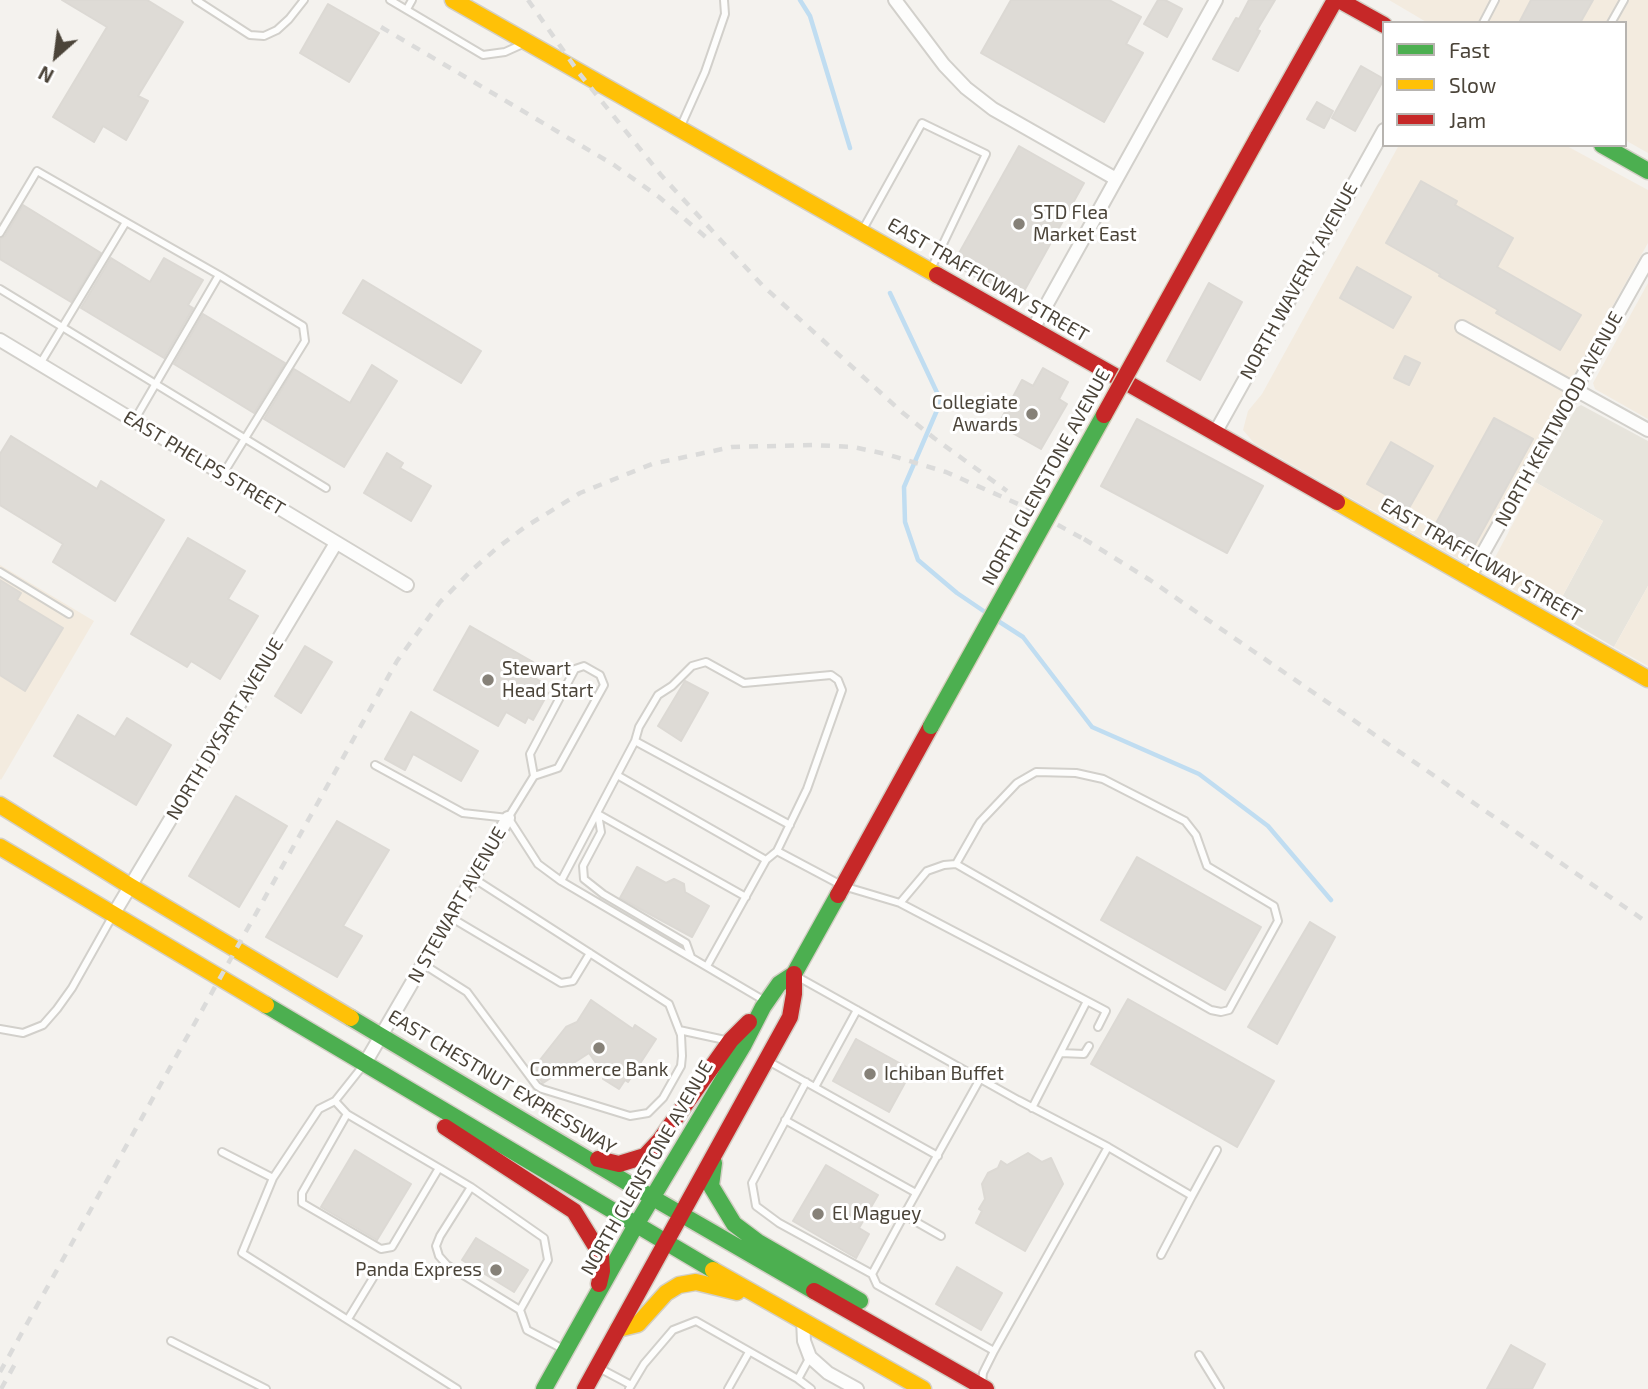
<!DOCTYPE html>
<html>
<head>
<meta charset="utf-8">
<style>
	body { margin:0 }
	#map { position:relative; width:1648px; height:1389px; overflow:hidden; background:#f4f2ee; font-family:"Exo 2",sans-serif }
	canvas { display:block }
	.legend { position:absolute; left:1382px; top:21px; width:245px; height:126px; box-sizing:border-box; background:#fff; border:2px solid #b7b4b0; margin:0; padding:9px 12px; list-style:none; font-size:21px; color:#4b4439 }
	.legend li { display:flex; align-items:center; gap:14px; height:35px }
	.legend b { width:35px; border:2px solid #b7b4b0 }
	.north { position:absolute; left:21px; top:21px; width:70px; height:70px; -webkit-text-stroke:5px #fff; paint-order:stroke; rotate:208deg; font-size:19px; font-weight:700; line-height:28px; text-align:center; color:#4b4439 }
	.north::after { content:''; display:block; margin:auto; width:24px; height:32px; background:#4b4439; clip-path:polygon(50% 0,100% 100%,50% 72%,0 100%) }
</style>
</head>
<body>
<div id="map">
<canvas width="1648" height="1389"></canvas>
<ul class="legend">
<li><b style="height:9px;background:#4caf50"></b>Fast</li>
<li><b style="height:9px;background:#ffc107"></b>Slow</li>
<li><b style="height:9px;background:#c62828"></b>Jam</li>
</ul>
<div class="north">N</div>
</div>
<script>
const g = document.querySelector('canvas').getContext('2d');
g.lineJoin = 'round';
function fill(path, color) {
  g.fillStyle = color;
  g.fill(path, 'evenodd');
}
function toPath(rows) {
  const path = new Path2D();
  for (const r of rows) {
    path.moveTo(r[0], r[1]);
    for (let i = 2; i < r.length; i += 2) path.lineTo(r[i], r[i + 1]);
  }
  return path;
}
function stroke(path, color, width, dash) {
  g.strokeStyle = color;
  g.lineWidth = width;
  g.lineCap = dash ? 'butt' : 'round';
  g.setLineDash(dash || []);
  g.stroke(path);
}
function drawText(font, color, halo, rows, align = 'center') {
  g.font = font + ' "Exo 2",sans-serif';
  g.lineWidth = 6;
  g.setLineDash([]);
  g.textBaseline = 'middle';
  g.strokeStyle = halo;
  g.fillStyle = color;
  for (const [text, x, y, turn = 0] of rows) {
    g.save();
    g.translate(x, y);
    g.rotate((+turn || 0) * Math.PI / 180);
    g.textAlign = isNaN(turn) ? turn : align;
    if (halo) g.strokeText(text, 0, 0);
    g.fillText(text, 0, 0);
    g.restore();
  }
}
const residential = toPath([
	[1581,405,1648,441,1648,586,1614,647,1554,612,1603,521,1535,482,1576,408]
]);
const commercial = toPath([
	[1389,0,1648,0,1648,153,1625,140,1625,23,1428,23],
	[1399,145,1565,145,1648,190,1648,243,1472,557,1467,560,1460,560,1254,443,1243,430,1248,411,1262,394],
	[1648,283,1648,419,1595,389,1593,383],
	[1535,482,1603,521,1554,612,1493,578,1490,572,1490,567],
	[0,565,94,621,1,780,0,779],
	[1648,586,1648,666,1614,647]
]);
const stream = toPath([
	[800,0,810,16,850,148],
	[890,293,941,401,904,487,905,522,918,560,957,593,988,614],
	[995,619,1023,637,1092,727,1199,774,1268,826,1331,900]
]);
const building = toPath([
	[62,0,147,0,183,22,138,96,148,101,126,140,103,126,94,142,53,117,107,27,62,0],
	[1011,0,1109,0,1141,17,1126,44,1143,53,1104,122,981,53,1011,0],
	[1158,0,1165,0,1182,9,1167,37,1144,24,1158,0],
	[1249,0,1275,0,1257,30,1260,31,1238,71,1213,59,1236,18,1239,19,1249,0],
	[1531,0,1593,0,1580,23,1519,23,1531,0],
	[328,4,379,33,349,82,300,53,328,4],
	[1361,66,1384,79,1355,131,1332,118,1361,66],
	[1317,102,1333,111,1324,128,1307,119,1317,102],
	[1019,146,1084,183,1018,302,953,264,1019,146],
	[1421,181,1457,201,1455,205,1513,238,1497,267,1581,315,1560,350,1496,313,1498,310,1439,276,1440,274,1386,243,1421,181],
	[23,205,101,253,71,302,0,259,0,239,5,236,23,205],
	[111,258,150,282,164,258,203,280,188,305,193,308,164,358,81,308,111,258],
	[1357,267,1411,297,1393,328,1340,298,1357,267],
	[363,280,481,351,461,383,343,313,363,280],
	[1209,283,1242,302,1200,380,1167,361,1209,283],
	[203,314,285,363,254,413,174,364,203,314],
	[1405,356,1420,363,1409,385,1394,378,1405,356],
	[372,365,397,381,344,467,264,419,294,369,350,403,372,365],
	[1043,368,1068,382,1059,399,1067,404,1041,449,998,425,1022,380,1033,386,1043,368],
	[1494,418,1533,439,1474,546,1435,525,1494,418],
	[1137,419,1263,486,1227,553,1101,486,1137,419],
	[11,436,97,489,101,481,164,520,115,601,53,562,63,544,0,505,0,454,11,436],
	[1391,442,1433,466,1409,508,1367,484,1391,442],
	[387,453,403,463,400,468,431,486,411,521,364,493,387,453],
	[188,538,245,571,228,599,258,616,220,679,191,661,187,667,131,634,188,538],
	[0,580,21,593,17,600,63,628,25,691,0,675,0,580],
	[470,626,533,662,527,674,547,685,544,690,548,693,533,720,528,717,525,723,506,712,498,726,434,690,470,626],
	[305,646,332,662,301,713,275,696,305,646],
	[685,681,708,693,681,741,658,726,685,681],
	[411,712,478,751,461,781,413,754,405,770,385,759,411,712],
	[78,715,115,737,127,718,171,745,136,805,54,756,78,715],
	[236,796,287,826,239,907,189,876,236,796],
	[337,821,389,850,343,926,362,936,337,977,266,937,337,821],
	[1137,857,1261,927,1225,990,1101,920,1137,857],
	[637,867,666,883,674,879,684,884,685,892,709,906,692,937,620,898,637,867],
	[1310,922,1335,937,1277,1044,1248,1027,1310,922],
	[1128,999,1274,1081,1237,1147,1091,1064,1128,999],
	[591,1000,633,1029,635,1025,656,1039,628,1082,625,1080,619,1089,603,1079,607,1072,598,1066,589,1053,543,1083,532,1070,566,1027,577,1022,591,1000],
	[856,1039,912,1070,889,1112,833,1081,856,1039],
	[355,1150,411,1184,377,1240,321,1207,355,1150],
	[1028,1153,1042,1162,1051,1158,1063,1184,1025,1251,976,1223,982,1211,979,1209,985,1199,982,1184,988,1173,998,1168,1001,1161,1007,1165,1028,1153],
	[826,1165,878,1195,859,1228,869,1234,856,1258,793,1221,826,1165],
	[476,1238,528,1270,514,1292,462,1260,476,1238],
	[957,1267,1002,1293,981,1330,936,1304,957,1267],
	[1511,1345,1545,1364,1532,1389,1487,1389,1511,1345]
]);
const lane = toPath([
	[196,0,250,35,264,36,277,30,289,19,304,0],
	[390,0,483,55,505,52,525,43],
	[407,9,412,0],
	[1483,23,1495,0],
	[1611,23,1624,0],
	[680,128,705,72,725,14,724,0],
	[126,222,219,275,134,421],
	[862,231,922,123,986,154,931,269],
	[0,233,37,171,126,222,40,364],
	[219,275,303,326,305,341,223,474],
	[0,289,326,488],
	[0,572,69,614],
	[635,741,790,825],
	[375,765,463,813,508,818],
	[617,775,635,741,639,727,658,695,672,686,692,666,706,662,744,683,831,675,838,680,842,690,807,789,777,851],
	[598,814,601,832,583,866,584,879,603,894,686,943,691,957],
	[598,814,746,897],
	[508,818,534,776,558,768,604,685,600,675,584,666,575,669,530,754,534,776],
	[509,819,538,864,561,881,617,775,766,860,777,851,843,886,900,903,1087,1001,1032,1108],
	[561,881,765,1001],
	[900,903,927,871,944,865,956,864,1211,1010,1221,1012,1229,1010,1278,921,1274,906,1207,866,1196,835,1185,821,1103,779,1076,773,1036,772,1017,783,980,822,956,864],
	[450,917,561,983,573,981,590,953],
	[423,964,467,992,537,1086,542,1089,630,1116,648,1113,663,1098,681,1066,682,1056,681,1035,669,1004,473,878],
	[707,966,766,860],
	[798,977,1018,1100,1108,1147,994,1351,983,1373,982,1383],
	[1087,1001,1106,1011,1098,1027],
	[0,1029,23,1033,43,1025,57,1009,72,988,112,917],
	[679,1030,725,1040],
	[1061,1053,1084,1054,1089,1046],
	[768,1061,938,1156],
	[362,1067,335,1101,319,1109,273,1178,242,1253,457,1389],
	[806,1082,752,1183,756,1206,779,1223,872,1274],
	[815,1087,857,1010],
	[335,1101,347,1114,439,1168,392,1247,381,1249,302,1203,302,1193,347,1114],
	[785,1120,916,1193],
	[1108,1147,1192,1196,1161,1255],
	[222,1152,273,1178],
	[439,1168,471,1187,544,1238,548,1260,520,1310,527,1330,563,1349],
	[471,1187,440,1236,436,1246,439,1256,447,1265,520,1310],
	[1192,1196,1217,1150],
	[904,1215,872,1274,877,1285,994,1351],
	[941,1236,904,1215,980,1079],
	[348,1319,373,1278],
	[171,1341,266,1389],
	[1199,1355,1220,1389],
	[599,1368,631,1385],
	[798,1379,810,1357],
	[629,1389,644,1364,673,1330,696,1321,798,1379,811,1389],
	[728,1389,749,1352]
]);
const street = toPath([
	[895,0,944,65,966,88,993,109,1116,179],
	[1462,327,1648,430],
	[1033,329,1216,0],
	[0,340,407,585],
	[1215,433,1384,130],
	[1469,578,1648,260],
	[113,915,336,543],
	[364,1065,508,818],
	[803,1320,804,1341,810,1357,828,1373,857,1389]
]);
const fast = toPath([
	[1602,145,1648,171],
	[266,1005,713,1270],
	[351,1018,653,1198,814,1291],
	[714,1163,711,1186,734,1224,758,1242,860,1301],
	[544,1389,636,1225,743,1046,763,1007,779,984,794,974,838,895]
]);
const slow = toPath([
	[453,0,937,275],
	[1337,502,1648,679],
	[0,805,130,886,351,1018],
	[0,847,266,1005],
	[713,1270,923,1389],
	[618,1329,638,1324,666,1293,679,1285,696,1282,737,1292]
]);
const jam = toPath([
	[1339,0,1384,25],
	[1258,137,1335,0],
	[937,275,1337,502],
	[838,895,931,726],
	[445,1127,574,1211,601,1255,602,1271,599,1284],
	[598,1159,619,1164,645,1156,660,1140,731,1040,749,1022],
	[814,1291,986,1389],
	[585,1389,790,1017,794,994,794,974]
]);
const rail = toPath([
	[528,0,579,73,661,175,762,285,903,413,934,438,1007,491],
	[381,27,614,165,659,197,708,239],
	[1084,539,1150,580,1648,923],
	[0,1372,397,661,440,602,473,569,497,548,525,527,580,493,652,464,732,447,813,445,853,447,886,454,946,472,1025,507,1091,543],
	[1,1389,15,1364]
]);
const fastBridge = toPath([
	[931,726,1104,415]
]);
const jamBridge = toPath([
	[1104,415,1258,137]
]);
const markers = [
	[1019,224,7,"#868178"],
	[1032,414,7,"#868178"],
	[488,680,7,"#868178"],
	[599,1048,7,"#868178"],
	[870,1074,7,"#868178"],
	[818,1214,7,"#868178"],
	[496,1270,7,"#868178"]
];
const poiNames = [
	["STD Flea",1033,213],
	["Market East",1033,235],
	["Collegiate",1018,403,"right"],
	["Awards",1018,425,"right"],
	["Stewart",502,669],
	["Head Start",502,691],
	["Commerce Bank",599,1070,"center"],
	["Ichiban Buffet",884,1074],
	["El Maguey",832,1214],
	["Panda Express",482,1270,"right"]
];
const streetNames = [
	["EAST TRAFFICWAY STREET",988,280,30],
	["NORTH WAVERLY AVENUE",1299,281,-61],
	["NORTH KENTWOOD AVENUE",1559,419,-61],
	["EAST PHELPS STREET",204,463,31],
	["NORTH GLENSTONE AVENUE",1046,477,-61],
	["EAST TRAFFICWAY STREET",1481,560,30],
	["NORTH DYSART AVENUE",225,729,-59],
	["N STEWART AVENUE",457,905,-60],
	["EAST CHESTNUT EXPRESSWAY",502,1082,31],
	["NORTH GLENSTONE AVENUE",647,1168,-60]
];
fill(residential, '#e7e4dc');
fill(commercial, '#f3ebdf');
stroke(stream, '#c0ddf1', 4.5);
fill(building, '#dedbd6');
stroke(building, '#dcd9d4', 2);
stroke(lane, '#d2d0cb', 10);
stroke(street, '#d2d0cb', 16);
stroke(fast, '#d3cfc5', 19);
stroke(slow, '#d3cfc5', 19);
stroke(jam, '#d3cfc5', 19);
stroke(lane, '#fdfdfc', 6);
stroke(street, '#fdfdfc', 12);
stroke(fast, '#4caf50', 16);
stroke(slow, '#ffc107', 16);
stroke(jam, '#c62828', 16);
stroke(rail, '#dbdbda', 4.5, [9, 9]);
stroke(fastBridge, '#d6cebb', 19, []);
stroke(jamBridge, '#d6cebb', 19, []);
stroke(fastBridge, '#4caf50', 16);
stroke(jamBridge, '#c62828', 16);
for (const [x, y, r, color] of markers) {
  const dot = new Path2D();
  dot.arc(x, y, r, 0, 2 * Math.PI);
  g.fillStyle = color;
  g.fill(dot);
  stroke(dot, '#fff', 2.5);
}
drawText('19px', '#4b4439', '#fff', poiNames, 'left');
drawText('19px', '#4b4439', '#fff', streetNames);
</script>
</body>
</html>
